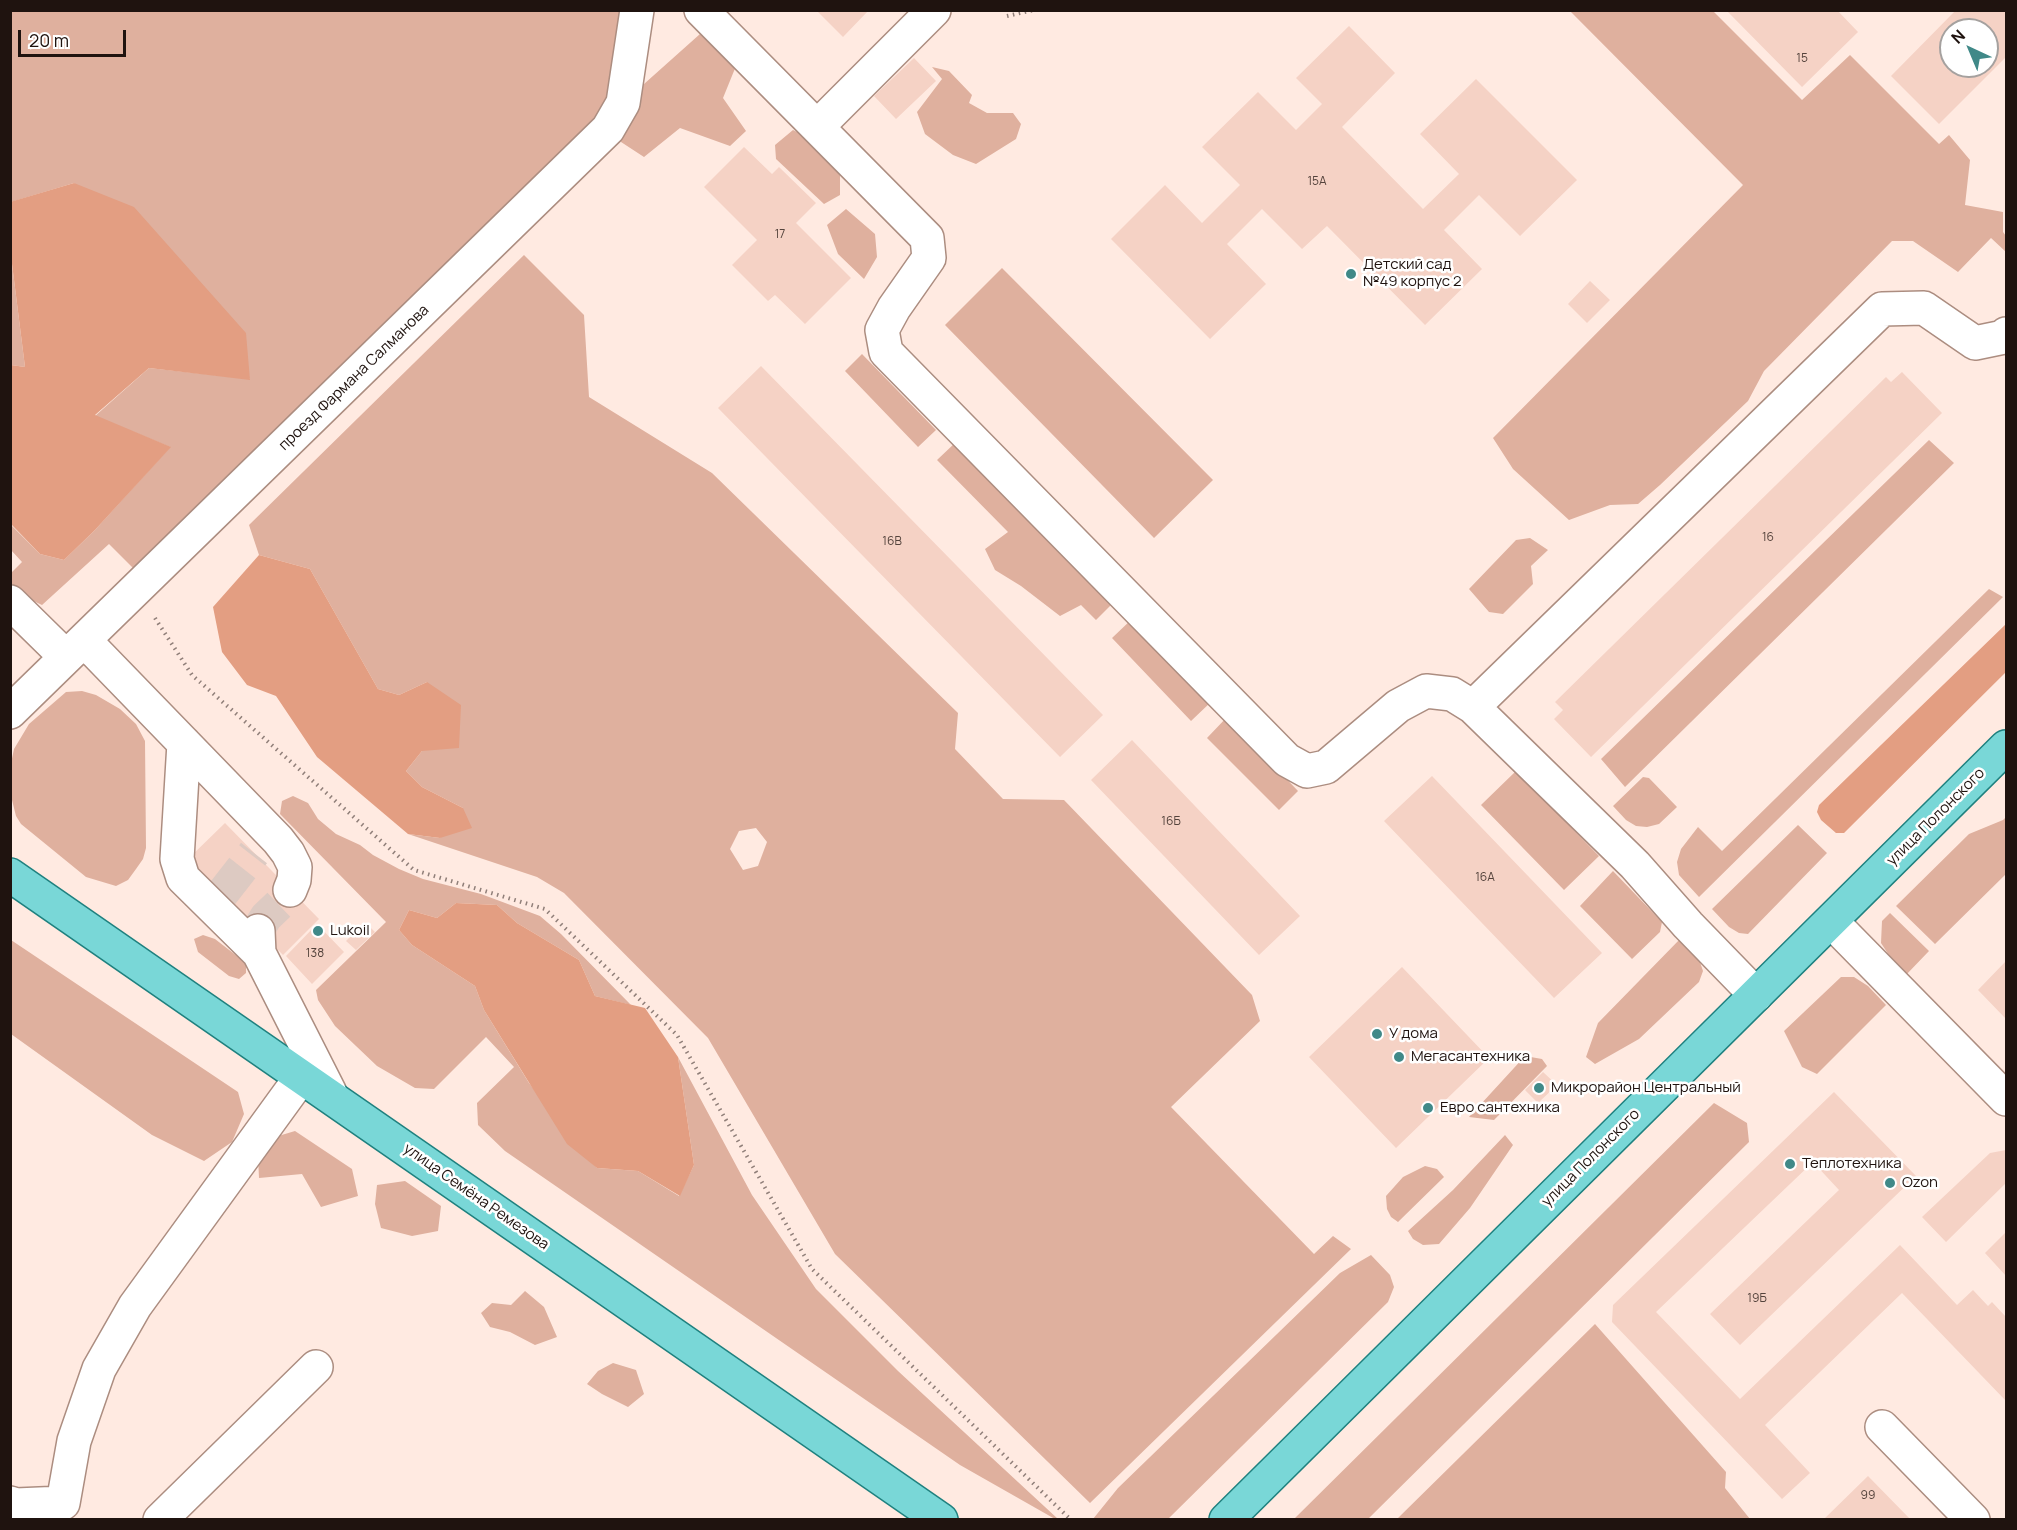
<!DOCTYPE html>
<html>
<head>
<meta charset="utf-8">
<style>
	body { margin:0 }
	#map { position:relative; width:2017px; height:1530px; overflow:hidden; background:#ffeae1; font-family:Manrope,sans-serif }
	canvas { display:block }
	.frame { position:absolute; inset:0; border:12px solid #1f130f; pointer-events:none }
	.north { position:absolute; left:1939px; top:18px; width:60px; height:60px; box-sizing:border-box; background:#fff; border:2px solid #a5a19f; border-radius:50%; rotate:316deg; font-size:16px; font-weight:700; line-height:24px; text-align:center; color:#1f130f }
	.north::after { content:''; display:block; margin:auto; width:21px; height:27px; background:#408988; clip-path:polygon(50% 0,100% 100%,50% 72%,0 100%) }
	.scale { position:absolute; left:18px; top:30px; width:108px; height:27px; box-sizing:border-box; border:3px solid #1f130f; border-top:0; padding-left:8px; font-size:18px; line-height:21px; white-space:nowrap; color:#1f130f; -webkit-text-stroke:4px #fff; paint-order:stroke }
</style>
</head>
<body>
<div id="map">
<canvas width="2017" height="1530"></canvas>
<div class="frame"></div>
<div class="north">N</div>
<div class="scale">20 m</div>
</div>
<script>
const g = document.querySelector('canvas').getContext('2d');
g.lineJoin = 'round';
function fill(path, color) {
  g.fillStyle = color;
  g.fill(path, 'evenodd');
}
function toPath(rows) {
  const path = new Path2D();
  for (const r of rows) {
    path.moveTo(r[0], r[1]);
    for (let i = 2; i < r.length; i += 2) path.lineTo(r[i], r[i + 1]);
  }
  return path;
}
function stroke(path, color, width, dash) {
  g.strokeStyle = color;
  g.lineWidth = width;
  g.lineCap = dash ? 'butt' : 'round';
  g.setLineDash(dash || []);
  g.stroke(path);
}
function drawText(font, color, halo, rows, align = 'center') {
  g.font = font + ' Manrope,sans-serif';
  g.lineWidth = 5;
  g.setLineDash([]);
  g.textBaseline = 'middle';
  g.strokeStyle = halo;
  g.fillStyle = color;
  for (const [text, x, y, turn = 0] of rows) {
    g.save();
    g.translate(x, y);
    g.rotate((+turn || 0) * Math.PI / 180);
    g.textAlign = isNaN(turn) ? turn : align;
    if (halo) g.strokeText(text, 0, 0);
    g.fillText(text, 0, 0);
    g.restore();
  }
}
const green = toPath([
	[11,11,625,11,611,99,596,120,134,569,109,544,42,605,25,597,11,583,11,573,22,562,11,550,10,524,40,554,64,560,95,530,170,447,95,416,149,368,250,379,74,183,11,202],
	[1570,11,1713,11,1802,100,1850,55,1939,144,1949,135,1970,160,1965,205,2003,212,2003,232,2006,236,2006,252,1991,238,1958,272,1913,241,1892,241,1764,371,1748,401,1660,485,1638,504,1610,505,1569,520,1513,469,1493,438,1743,185],
	[700,34,736,66,723,98,746,131,730,146,680,128,644,157,621,142,620,126,644,84],
	[932,67,949,71,972,95,969,103,987,113,1013,113,1021,124,1016,139,976,164,953,155,925,134,917,112,942,79],
	[793,130,813,140,840,173,840,195,824,204,776,159,775,145],
	[846,209,875,234,877,257,864,279,838,254,827,225],
	[524,255,584,315,589,397,712,473,958,713,955,749,1003,799,1064,800,1252,995,1260,1021,1171,1107,1314,1254,1333,1236,1351,1249,1090,1503,835,1254,708,1038,564,893,537,877,408,834,440,838,463,808,422,787,406,771,422,751,427,682,399,695,378,689,310,569,259,555,249,525],
	[756,828,767,842,758,866,743,870,730,849,739,831],
	[11,256,25,367,11,365],
	[1002,268,1213,480,1154,538,945,325],
	[862,354,936,430,918,447,845,371],
	[1929,440,1954,463,1625,787,1601,759],
	[956,442,1113,603,1096,620,1081,605,1060,616,1021,586,995,570,985,549,1008,532,937,460],
	[1530,538,1548,550,1531,566,1533,584,1503,614,1489,612,1469,589,1516,540],
	[1989,589,2003,597,1699,897,1679,875,1677,862,1681,849,1698,827,1722,851],
	[1133,618,1212,701,1191,721,1112,638],
	[82,691,96,695,120,709,136,724,145,741,146,848,143,859,136,869,128,880,116,886,86,877,21,824,16,816,12,800,10,768,14,749,29,724,66,692],
	[1227,717,1298,791,1279,810,1207,738],
	[1516,771,1599,856,1564,890,1481,805],
	[1643,777,1649,778,1677,807,1659,824,1647,827,1636,826,1626,820,1613,806],
	[293,796,308,803,318,819,336,834,360,845,373,855,399,869,423,879,481,894,540,916,561,934,631,1005,595,996,579,960,517,923,497,905,456,903,437,918,409,910,399,930,412,945,475,986,484,1010,529,1083,597,1168,638,1171,679,1196,694,1165,678,1057,752,1195,816,1289,898,1371,1058,1519,1055,1519,960,1465,505,1151,478,1125,477,1103,514,1067,486,1037,434,1089,415,1088,377,1066,335,1026,318,1000,316,990,386,922,280,814,282,801],
	[2006,817,2006,874,1935,944,1896,906,1969,834,2003,820],
	[1798,825,1827,853,1748,934,1739,933,1729,927,1712,909],
	[1613,871,1662,922,1660,932,1632,959,1580,906],
	[1890,913,1929,951,1905,976,1896,966,1881,943,1882,921],
	[203,935,215,939,246,963,246,973,239,979,229,976,198,952,194,939],
	[1681,938,1698,956,1703,971,1699,982,1639,1039,1595,1064,1586,1057,1598,1023],
	[11,940,238,1092,244,1114,232,1142,204,1161,152,1135,11,1034],
	[1841,977,1854,977,1868,986,1886,1005,1817,1074,1802,1067,1784,1031],
	[1525,1056,1542,1059,1547,1066,1494,1120,1469,1117],
	[1714,1103,1747,1123,1749,1142,1368,1519,1294,1519],
	[295,1131,352,1169,358,1196,321,1207,302,1174,259,1178,258,1157,275,1137],
	[1505,1135,1513,1145,1470,1208,1439,1244,1423,1245,1413,1239,1408,1231,1453,1190],
	[1425,1166,1437,1169,1444,1177,1398,1222,1391,1217,1387,1209,1386,1196,1403,1177],
	[405,1181,441,1206,438,1231,412,1236,381,1228,375,1204,377,1185],
	[1371,1255,1390,1275,1394,1287,1388,1302,1168,1519,1093,1519,1118,1488,1340,1273],
	[525,1291,544,1307,557,1337,535,1345,510,1332,490,1327,481,1313,492,1303,511,1305],
	[1595,1324,1726,1472,1725,1488,1750,1519,1397,1519],
	[613,1363,636,1370,644,1394,628,1407,602,1394,587,1384,598,1371]
]);
const forest = toPath([
	[74,183,134,207,246,333,250,380,149,368,95,415,171,447,95,530,64,560,40,554,11,524,11,365,25,367,11,256,10,202],
	[259,555,310,569,378,689,399,695,427,682,461,705,459,748,422,751,406,771,422,787,463,808,472,828,440,838,408,834,317,757,276,696,247,685,222,652,213,607],
	[2006,624,2006,672,1844,833,1836,833,1821,820,1817,812,1819,805],
	[456,903,497,905,517,923,579,960,595,996,645,1008,678,1057,694,1165,680,1196,638,1171,597,1168,567,1144,484,1010,475,986,412,945,399,930,409,910,437,918]
]);
const building = toPath([
	[816,10,869,10,843,37],
	[1726,10,1837,10,1858,32,1802,87],
	[1956,10,2006,10,2006,57,1939,124,1891,76],
	[1951,30,1987,30,1987,66,1951,66],
	[1349,26,1395,73,1342,127,1423,209,1459,174,1420,134,1476,79,1577,180,1520,236,1479,195,1444,230,1482,269,1425,325,1327,226,1302,249,1262,209,1227,244,1266,284,1210,339,1111,239,1165,185,1202,223,1240,185,1202,147,1258,92,1296,130,1322,104,1296,78],
	[914,58,936,81,896,119,874,96],
	[744,147,772,174,779,167,816,203,796,223,851,278,805,324,775,295,768,301,732,265,757,240,704,187],
	[1590,281,1610,300,1587,323,1568,304],
	[761,366,1103,715,1060,757,718,408],
	[1902,372,1942,413,1591,757,1554,719,1563,710,1555,702,1886,377,1891,382],
	[1132,740,1300,916,1259,955,1091,780],
	[1432,776,1602,953,1554,998,1384,821],
	[225,823,319,919,283,955,188,859],
	[365,922,375,932,356,950,346,941],
	[317,924,344,952,312,984,286,956],
	[2006,961,2006,1019,1978,990],
	[1402,967,1489,1058,1396,1148,1309,1057],
	[1543,1072,1557,1085,1538,1103,1525,1090],
	[1834,1092,1916,1176,1740,1345,1710,1314,1839,1190,1813,1162,1656,1312,1740,1399,1900,1245,1957,1305,1973,1290,1988,1306,1992,1302,2006,1317,2006,1401,1902,1293,1765,1425,1810,1473,1782,1499,1612,1322,1613,1305],
	[2006,1150,2006,1183,1946,1242,1922,1217,1990,1153],
	[2006,1232,2006,1276,1985,1253],
	[1868,1476,1911,1520,1823,1520]
]);
const minorTunnel = toPath([
	[222,894,254,853],
	[258,930,266,917,288,896,290,890]
]);
const path = toPath([
	[1007,16,1034,10],
	[155,618,192,675,414,870,545,909,677,1035,812,1269,1071,1520]
]);
const minor = toPath([
	[701,10,927,238,929,258,894,308,882,330,886,352,1287,760,1307,771,1326,767,1398,706,1426,691,1452,694,1473,707,1635,865,1688,925,1756,995],
	[818,126,934,10],
	[10,602,66,657],
	[84,640,278,840,288,853,295,867,294,880,290,890],
	[1473,707,1882,309,1924,308,1975,343,2004,337,2006,334],
	[10,712,608,129,623,103,637,10],
	[184,743,177,859,183,878,259,953],
	[1831,921,2006,1099],
	[258,931,259,953,330,1093],
	[1882,1427,1973,1520],
	[10,1503,16,1505,63,1503,74,1441,99,1369,135,1306,302,1076],
	[160,1520,316,1367]
]);
const major = toPath([
	[10,875,941,1520],
	[1226,1520,2006,747]
]);
const markers = [
	[1351,274,6,"#408988"],
	[318,931,6,"#408988"],
	[1377,1034,6,"#408988"],
	[1399,1057,6,"#408988"],
	[1539,1088,6,"#408988"],
	[1428,1108,6,"#408988"],
	[1790,1164,6,"#408988"],
	[1890,1183,6,"#408988"]
];
const numberNames = [
	["15",1802,59],
	["15А",1317,182],
	["17",780,235],
	["16",1768,538],
	["16В",892,542],
	["16Б",1171,822],
	["16А",1485,878],
	["138",315,954],
	["19Б",1757,1299],
	["99",1868,1496]
];
const poiNames = [
	["Детский сад",1363,265],
	["№49 корпус 2",1363,282],
	["Lukoil",330,931],
	["У дома",1389,1034],
	["Мегасантехника",1411,1057],
	["Микрорайон Центральный",1551,1088],
	["Евро сантехника",1440,1108],
	["Теплотехника",1802,1164],
	["Ozon",1902,1183]
];
const streetNames = [
	["проезд Фармана Салманова",354,378,-44],
	["улица Полонского",1936,817,-45],
	["улица Полонского",1591,1158,-45],
	["улица Семёна Ремезова",476,1197,35]
];
fill(green, '#dfb09e');
fill(forest, '#e39e82');
fill(building, '#f5d2c5');
stroke(minorTunnel, '#ddcac2', 33, [33, 16]);
stroke(minor, '#ac8d80', 36);
stroke(major, '#1f817f', 36);
stroke(path, '#907f79', 4, [1.5, 4.5]);
stroke(minor, '#fff', 33);
stroke(major, '#79d7d7', 33);
for (const [x, y, r, color] of markers) {
  const dot = new Path2D();
  dot.arc(x, y, r, 0, 2 * Math.PI);
  g.fillStyle = color;
  g.fill(dot);
  stroke(dot, '#fff', 2);
}
drawText('12px', '#54433c', null, numberNames);
drawText('15px', '#1f130f', '#fff', poiNames, 'left');
drawText('15px', '#1f130f', '#fff', streetNames);
</script>
</body>
</html>
